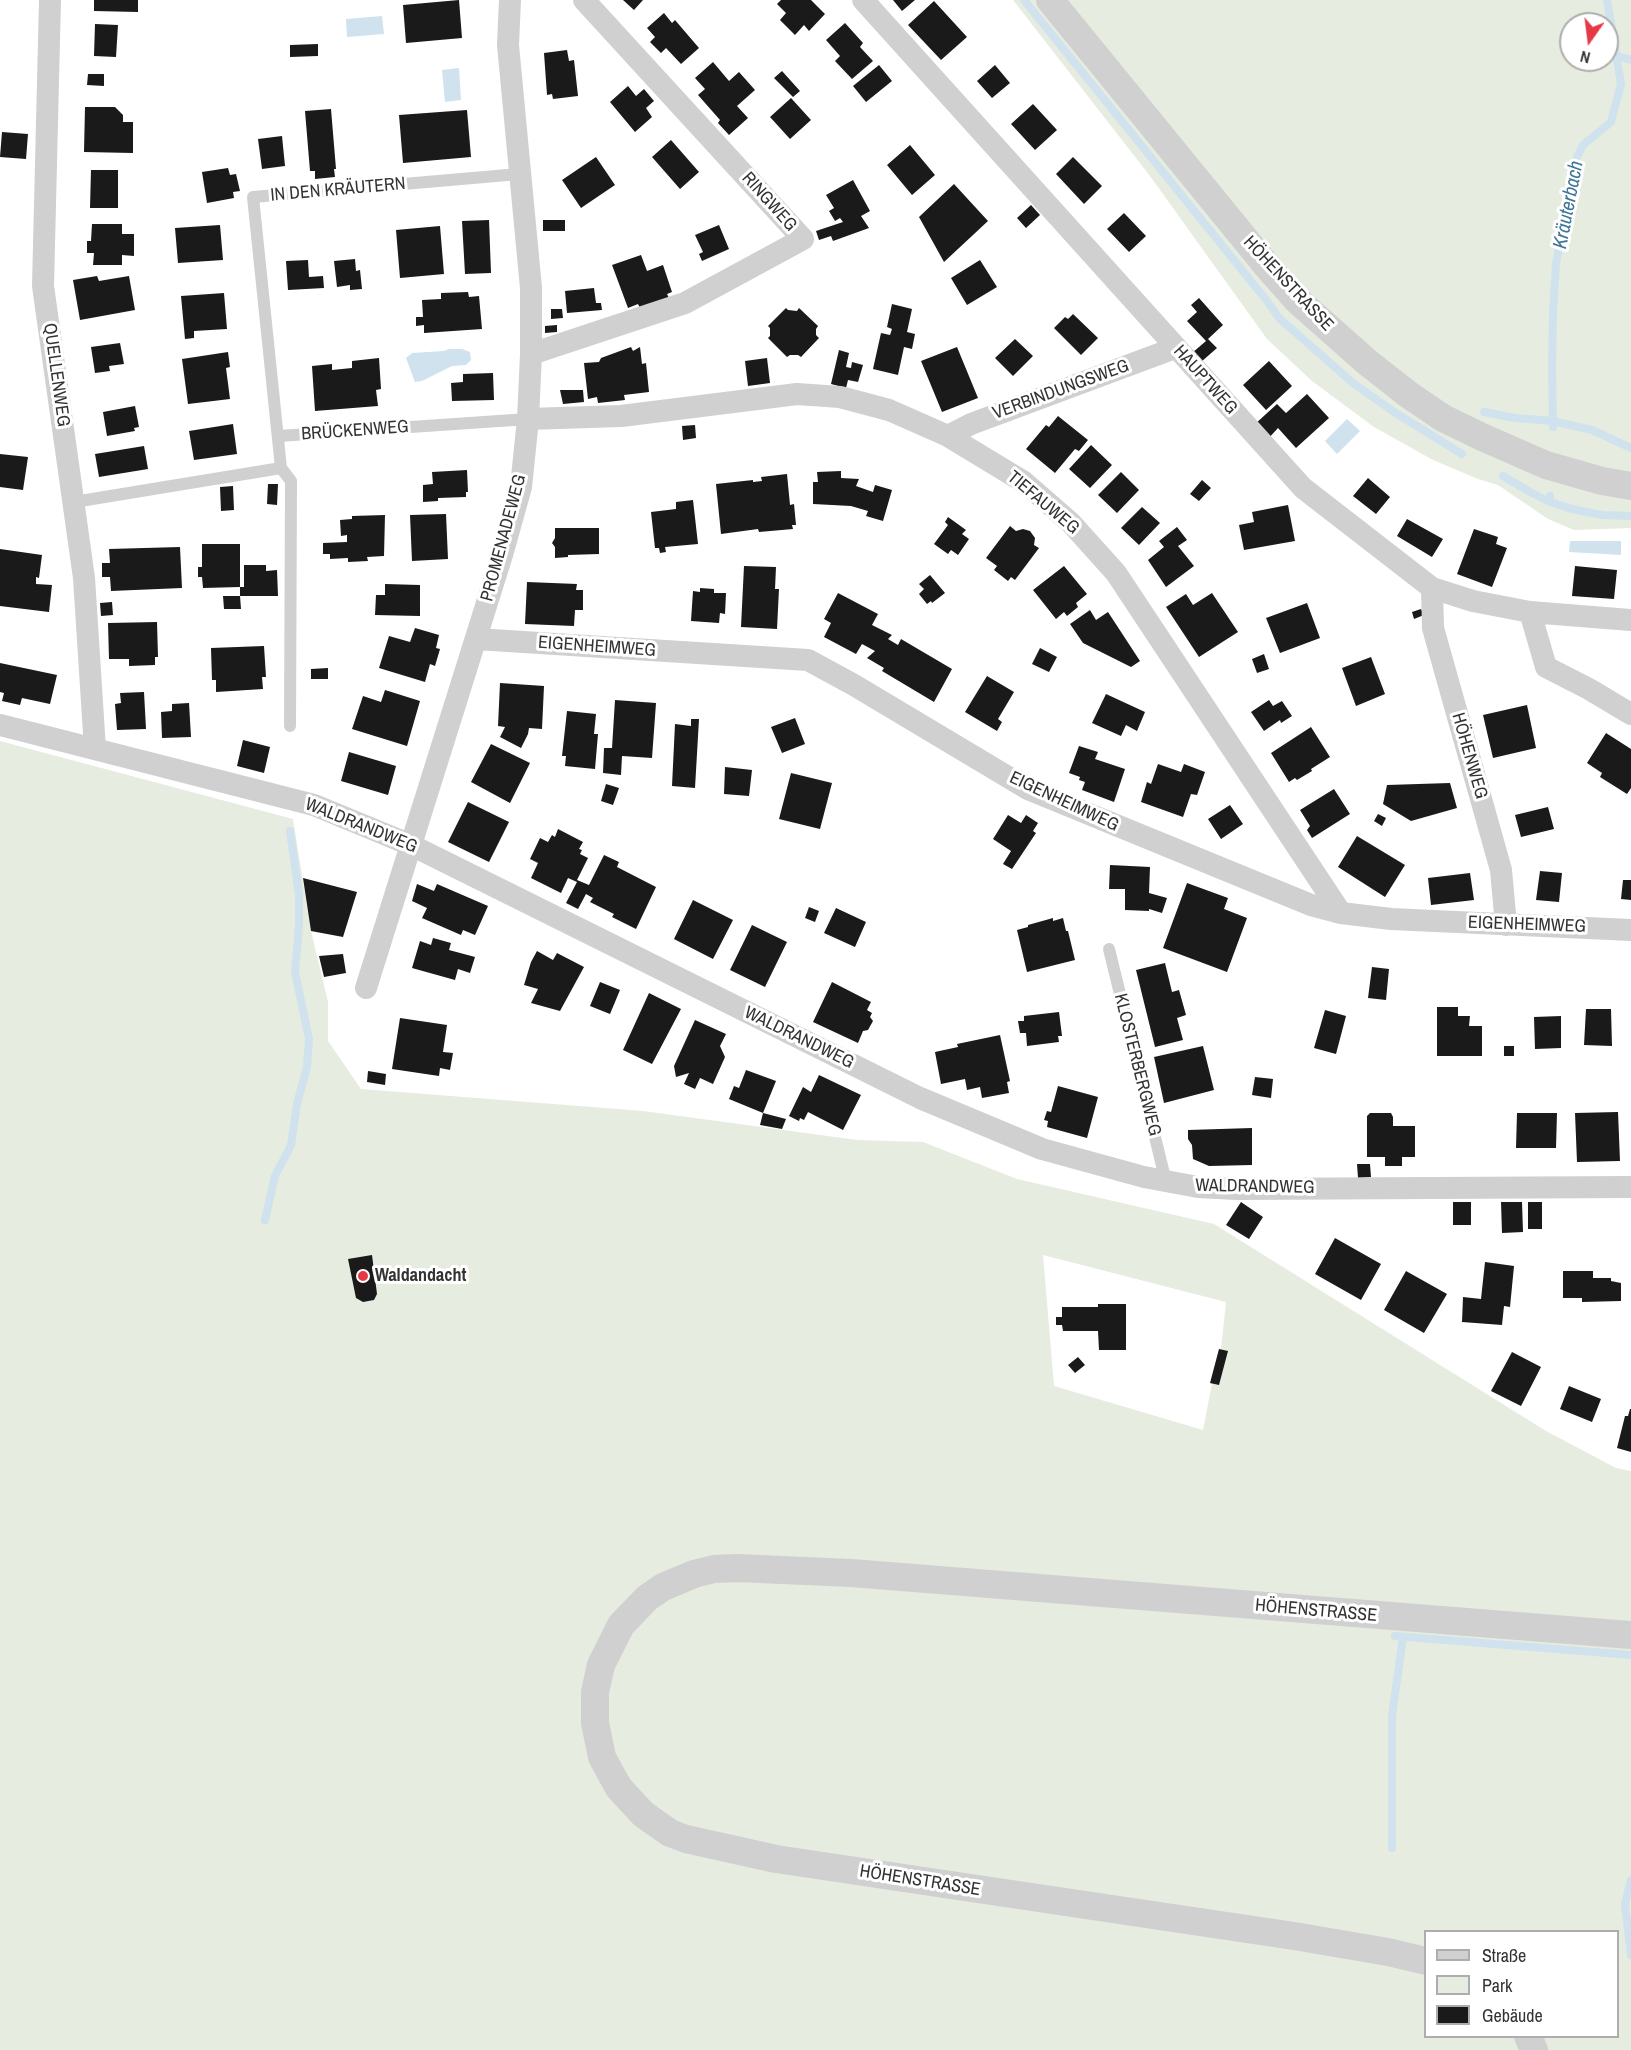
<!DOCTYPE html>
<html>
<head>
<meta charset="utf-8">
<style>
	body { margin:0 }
	#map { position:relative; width:1631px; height:2050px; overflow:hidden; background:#fff; font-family:"Archivo Narrow",sans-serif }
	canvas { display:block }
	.legend { position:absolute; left:1424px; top:1930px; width:195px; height:108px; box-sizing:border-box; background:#fff; border:2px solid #adadad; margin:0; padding:8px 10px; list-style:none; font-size:18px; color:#333 }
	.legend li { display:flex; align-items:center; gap:12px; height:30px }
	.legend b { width:30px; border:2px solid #adadad }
	.north { position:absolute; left:1559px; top:12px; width:60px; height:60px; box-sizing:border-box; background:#fff; border:2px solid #adadad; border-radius:50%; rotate:194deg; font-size:16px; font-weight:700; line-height:24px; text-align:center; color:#333 }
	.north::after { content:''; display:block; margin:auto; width:21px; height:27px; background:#e63946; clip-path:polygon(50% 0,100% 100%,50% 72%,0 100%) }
</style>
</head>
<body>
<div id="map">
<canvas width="1631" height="2050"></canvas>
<ul class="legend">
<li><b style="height:8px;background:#d0d0d0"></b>Straße</li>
<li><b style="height:16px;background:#e6ecdf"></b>Park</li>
<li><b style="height:16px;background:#1a1a1a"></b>Gebäude</li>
</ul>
<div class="north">N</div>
</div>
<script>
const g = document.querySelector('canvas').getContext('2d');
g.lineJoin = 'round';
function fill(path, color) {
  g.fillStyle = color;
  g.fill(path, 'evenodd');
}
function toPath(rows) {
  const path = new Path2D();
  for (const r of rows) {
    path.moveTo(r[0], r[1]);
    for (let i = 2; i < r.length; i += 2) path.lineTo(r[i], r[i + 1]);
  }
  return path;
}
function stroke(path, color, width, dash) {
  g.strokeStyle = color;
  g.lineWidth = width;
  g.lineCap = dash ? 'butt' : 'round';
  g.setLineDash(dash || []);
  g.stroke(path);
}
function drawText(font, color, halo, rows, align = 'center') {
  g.font = font + ' "Archivo Narrow",sans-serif';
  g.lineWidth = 6;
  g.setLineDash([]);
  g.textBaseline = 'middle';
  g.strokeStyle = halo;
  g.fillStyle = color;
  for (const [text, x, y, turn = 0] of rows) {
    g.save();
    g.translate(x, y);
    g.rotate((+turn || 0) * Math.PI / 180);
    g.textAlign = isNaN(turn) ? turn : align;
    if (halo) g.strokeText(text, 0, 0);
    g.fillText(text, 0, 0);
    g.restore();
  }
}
const green = toPath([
	[1013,0,1631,0,1631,528,1574,530,1548,519,1498,485,1478,479,1433,460,1374,427,1312,381,1267,339,1150,176],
	[1571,24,1607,24,1607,60,1571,60],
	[0,741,293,819,311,931,328,1002,328,1041,361,1089,643,1111,857,1140,923,1142,1017,1179,1214,1224,1546,1431,1616,1468,1631,1471,1631,2050,0,2050],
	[1043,1255,1226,1302,1221,1349,1219,1349,1211,1383,1212,1384,1203,1430,1054,1386],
	[1426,1932,1618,1932,1618,2036,1426,2036]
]);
const water = toPath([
	[382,16,384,34,347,37,346,19],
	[459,68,461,100,445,102,442,70],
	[449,349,462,349,470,352,471,360,466,365,452,366,422,381,415,382,406,358,412,353,444,351],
	[1347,419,1360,431,1337,454,1325,441],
	[1570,541,1621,541,1621,555,1569,552]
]);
const stream = toPath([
	[1024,0,1267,301,1279,318,1353,383,1394,412,1462,454],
	[1617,56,1631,60],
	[1484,412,1515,418,1553,421,1592,430,1631,448],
	[1553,427,1552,368,1553,311,1556,264,1563,225,1577,157,1583,145,1611,122,1621,84,1607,0],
	[1503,476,1532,493,1550,502],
	[1550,496,1550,502,1572,509,1602,515,1631,516],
	[265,1220,275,1176,291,1145,297,1104,307,1067,309,1039,295,972,299,926,299,895,290,831],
	[1395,1636,1631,1655],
	[1392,1848,1392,1716,1403,1637],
	[1631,1880,1625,1904,1631,1955]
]);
const building = toPath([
	[94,0,138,0,138,12,94,11],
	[459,0,462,38,406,43,403,5],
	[623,0,643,0,634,10],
	[781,0,811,0,825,14,809,31,804,25,795,35,780,20,786,13,777,4],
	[893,0,915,0,902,11],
	[934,1,967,37,941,60,908,25],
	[664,13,672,23,675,20,699,48,681,64,666,48,661,53,650,42,655,37,647,28],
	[845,23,863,43,860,47,873,61,852,79,835,61,840,56,826,40],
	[95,24,118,25,116,57,94,56],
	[318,44,318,56,290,57,290,45],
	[567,50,569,61,574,60,578,96,553,99,552,94,547,95,544,53],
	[713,62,729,81,739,72,755,90,737,106,748,118,729,135,718,123,720,120,698,95,705,89,695,78],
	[879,65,892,81,866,102,853,86],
	[995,65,1010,83,992,98,977,81],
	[782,71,800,91,793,97,774,78],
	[88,74,104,74,104,86,87,85],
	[628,86,636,96,644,89,654,101,646,108,652,117,635,132,610,102],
	[791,98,811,120,790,139,770,117],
	[1033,104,1057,130,1035,150,1011,124],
	[85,107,115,107,123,115,123,122,133,122,133,153,84,152],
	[331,109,336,169,334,169,335,177,315,179,315,171,310,171,305,111],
	[467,110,471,157,403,163,399,115],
	[2,132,28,134,26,159,0,157],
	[282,136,285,166,262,169,258,139],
	[671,140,699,172,680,189,652,157],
	[910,145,935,175,912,195,887,165],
	[596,157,615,185,581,208,562,180],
	[1073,157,1102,186,1084,204,1056,174],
	[228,168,230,175,236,174,240,191,233,192,234,198,207,203,202,172],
	[91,170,118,170,118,208,90,208],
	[853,180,870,211,861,216,869,228,833,241,831,236,819,240,816,231,843,222,840,218,835,221,829,211,834,208,826,195],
	[954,184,988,221,944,262,919,217],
	[1031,205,1040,215,1026,228,1017,218],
	[1124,213,1146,236,1129,252,1107,229],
	[489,220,491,273,465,274,462,221],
	[543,220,565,220,565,231,543,231],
	[92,224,122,224,122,234,134,234,134,256,122,255,122,265,93,265,94,253,87,253,87,241,91,241],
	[220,225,223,260,178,263,175,228],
	[719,225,729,249,702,261,699,254,703,252,695,235],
	[440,226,444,274,400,278,396,230],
	[641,255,647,271,663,265,672,292,667,294,669,298,640,308,638,304,628,308,612,265],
	[355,259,356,271,360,270,362,289,350,290,350,285,337,287,334,261],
	[308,260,309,277,323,276,324,288,288,290,286,261],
	[980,260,997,287,967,305,951,278],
	[97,276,99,281,129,276,135,310,80,320,73,280],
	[594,288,596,303,601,303,602,310,567,313,565,291],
	[468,292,469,297,479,296,482,329,424,333,424,325,416,326,416,317,423,317,422,300,441,299,441,293],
	[224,293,227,329,194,331,194,338,185,339,181,296],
	[1199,298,1223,325,1208,339,1217,348,1201,362,1192,353,1206,341,1187,321,1197,312,1191,305],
	[892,304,912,309,907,332,915,334,912,349,904,347,898,375,873,369,881,333,890,335,892,329,887,327],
	[786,308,788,310,797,311,799,308,818,326,816,329,816,335,819,338,801,357,798,355,790,355,787,357,768,338,770,336,770,328,768,326],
	[551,309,562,309,563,318,551,319],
	[1073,314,1098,338,1081,355,1054,328,1065,317,1068,319],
	[557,325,557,332,545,333,545,326],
	[1015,339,1033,356,1013,376,995,358],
	[120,343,124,364,109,366,110,371,95,373,91,347],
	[631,347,633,351,640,347,642,364,646,363,649,392,624,395,625,400,598,403,597,397,588,399,584,363,599,362,601,358],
	[957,347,978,398,942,412,921,361],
	[839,350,849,353,846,367,851,368,852,362,863,365,858,382,848,380,846,388,831,384],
	[228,352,230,367,226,368,230,399,188,404,182,359],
	[379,358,381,389,376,390,378,406,315,411,312,366,332,364,332,370,352,368,352,361],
	[767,358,770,383,748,386,745,361],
	[1269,361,1292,386,1266,410,1243,385],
	[493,373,494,400,452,401,451,383,463,382,463,374],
	[560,390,583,390,584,402,563,404],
	[1307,394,1329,418,1296,448,1278,428,1267,440,1254,425,1277,404,1286,413],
	[135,406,139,427,134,428,135,431,107,436,103,412],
	[1058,416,1088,440,1079,451,1075,449,1055,473,1026,449,1046,425,1049,427],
	[233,424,237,454,194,460,189,431],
	[695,425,696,438,683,440,682,426],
	[1091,445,1112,465,1090,488,1069,469],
	[144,446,148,469,99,477,95,454],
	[0,454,28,457,23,490,0,487],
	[467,470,468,492,466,492,466,497,438,498,438,501,423,502,423,485,433,484,432,472],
	[841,471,841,478,859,479,856,486,873,492,875,485,892,490,883,521,866,516,868,511,851,506,813,504,813,482,818,482,817,472],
	[1121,472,1139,490,1117,513,1098,495],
	[787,474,790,505,794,504,796,525,792,525,793,529,759,532,758,529,721,534,716,484,753,480,753,482,762,481,761,477],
	[1368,478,1390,497,1376,514,1353,496],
	[1202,480,1211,488,1199,501,1190,494],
	[268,484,278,484,277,505,267,504],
	[233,486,234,510,221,511,220,487],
	[693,500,698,544,665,547,666,552,660,553,659,548,655,548,651,512,676,509,676,502],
	[1288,505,1295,541,1244,550,1239,525,1254,522,1252,512],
	[1142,507,1160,523,1139,545,1121,528],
	[446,514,448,559,412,561,410,515],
	[385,515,384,556,367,557,368,561,348,562,348,558,330,559,330,554,323,554,323,543,347,542,347,535,341,536,340,520,352,519,352,516],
	[948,517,966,530,962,534,969,539,958,555,951,550,948,554,934,544,948,525,945,522],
	[1407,519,1443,539,1432,557,1397,536],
	[1010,526,1016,531,1023,529,1030,531,1035,538,1034,545,1039,548,1015,580,1011,577,1008,581,994,570,997,566,986,558],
	[1177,527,1187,540,1178,546,1194,566,1166,587,1148,560,1164,547,1159,541],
	[555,528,599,528,599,554,568,555,568,557,555,558,555,547,552,543,555,538],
	[1474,529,1498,537,1496,544,1507,548,1492,587,1457,574],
	[202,544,240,544,240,587,203,588,202,577,198,577,198,567,202,567],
	[180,547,182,588,111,591,110,577,102,577,102,563,110,563,109,549],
	[0,549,42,555,39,578,36,577,36,584,52,585,49,612,0,606],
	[244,565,266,565,266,571,277,570,278,596,240,596,241,609,224,609,223,596,240,596,240,587,244,587],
	[744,566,776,567,775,589,779,589,777,629,741,627],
	[1064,566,1087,594,1076,603,1078,607,1067,616,1064,612,1056,619,1033,590],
	[1575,566,1617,570,1614,599,1572,596],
	[930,575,945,593,932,603,931,601,927,604,919,594,924,589,919,584],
	[527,582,577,584,576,590,583,590,583,610,575,610,574,626,525,624],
	[385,584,420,585,420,616,375,615,376,595,385,595],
	[700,588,714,589,714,593,726,593,725,614,720,613,719,623,691,621,693,591,700,592],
	[838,593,878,614,872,625,892,635,888,639,898,645,901,639,952,669,934,702,882,671,884,668,867,658,875,651,862,644,856,654,824,637,831,623,824,619],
	[1212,593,1238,632,1199,657,1166,607,1186,594,1193,605],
	[112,602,113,615,101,616,100,603],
	[1307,603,1320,638,1280,653,1266,618],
	[1421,609,1424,615,1414,619,1412,612],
	[1090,610,1096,620,1108,612,1140,661,1131,667,1083,643,1070,624],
	[157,622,158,657,155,657,155,665,129,666,129,659,109,659,108,623],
	[415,628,439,635,436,648,440,649,435,666,430,664,425,682,379,668,389,636,410,642],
	[264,646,266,677,262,677,263,689,216,692,216,680,212,680,211,648],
	[1040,648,1057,657,1049,672,1032,664],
	[1264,654,1269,669,1257,673,1252,659],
	[1371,657,1385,694,1356,706,1342,668],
	[0,663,57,675,50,704,22,698,20,705,2,701,4,693,0,692],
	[328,668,328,679,311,679,311,669],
	[987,676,1014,692,998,719,1002,722,997,731,965,712],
	[500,683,544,686,542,729,529,728,528,734,521,748,500,737,505,727,498,726],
	[385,690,420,701,407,746,352,729,363,696,381,702],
	[144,692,146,729,117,730,115,704,121,703,120,693],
	[1106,694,1145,712,1137,731,1126,725,1121,736,1092,723],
	[615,700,656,703,652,758,622,756,621,775,603,773,604,748,612,748],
	[1269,700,1273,706,1282,701,1292,716,1281,723,1280,720,1264,731,1251,712],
	[189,703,191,737,162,738,161,712,172,711,172,704],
	[1527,705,1536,748,1493,758,1483,715],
	[567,711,596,714,594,734,598,734,595,769,565,766,566,756,562,756],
	[795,718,805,744,782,753,771,727],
	[691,719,699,719,695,788,672,786,675,724,691,726],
	[1311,727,1330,757,1311,769,1312,771,1297,780,1295,778,1289,782,1271,753],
	[1606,733,1631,749,1631,788,1627,794,1600,777,1602,773,1587,763],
	[243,740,270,747,264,773,237,766],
	[491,744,530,763,510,803,471,782],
	[1079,746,1098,752,1095,759,1125,769,1114,802,1082,790,1085,782,1079,780,1080,777,1069,773],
	[349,752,396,766,388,795,341,781],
	[1158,764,1181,772,1184,764,1205,772,1197,795,1191,794,1183,817,1141,802,1147,782,1151,784],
	[725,767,752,770,749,796,724,794],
	[791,773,832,783,820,829,779,819],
	[1450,783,1457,808,1411,821,1383,804,1387,785],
	[606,784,619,788,613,805,601,801],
	[1334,789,1350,814,1312,838,1307,830,1310,826,1300,810],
	[468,802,509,822,489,862,448,842],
	[1230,805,1243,824,1221,839,1208,819],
	[1548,807,1554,829,1521,837,1515,815],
	[1378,814,1386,818,1382,826,1374,821],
	[1008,815,1021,823,1026,815,1038,823,1033,831,1036,833,1012,869,1003,864,1011,851,993,839],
	[558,829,583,842,579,849,582,850,580,854,588,858,577,880,589,885,604,855,619,862,617,867,656,887,636,929,612,917,614,914,590,902,593,898,586,894,578,909,566,903,577,882,568,878,561,893,531,878,538,863,530,859,540,838,548,842,552,835,555,837],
	[1357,836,1405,865,1385,897,1338,867],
	[1110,865,1150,867,1149,893,1167,898,1162,913,1149,909,1149,911,1125,910,1125,889,1109,889],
	[1540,871,1562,873,1559,902,1536,900],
	[1470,873,1474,900,1431,905,1428,878],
	[303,878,357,892,343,937,311,931],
	[1623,880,1631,880,1631,900,1621,899],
	[1187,883,1228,898,1224,909,1247,918,1227,972,1163,948],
	[417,884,434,891,437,884,488,906,475,935,463,930,461,935,422,918,427,908,412,901],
	[693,900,733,920,713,959,674,939],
	[809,907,819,911,815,922,805,918],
	[836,908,866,922,855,947,824,933],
	[1053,918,1053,921,1063,918,1066,931,1068,931,1075,960,1027,972,1017,930,1028,927,1028,925],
	[752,925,787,942,765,987,730,970],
	[433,938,451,943,449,950,475,957,470,973,458,969,455,980,412,968,420,941,431,945],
	[537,951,553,960,557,953,584,967,560,1011,531,1003,538,989,524,985,531,962],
	[343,954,346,973,324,977,319,956],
	[1165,963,1172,992,1179,990,1186,1015,1177,1018,1183,1040,1155,1047,1136,970],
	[1372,967,1389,969,1386,1000,1368,998],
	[600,982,620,990,610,1014,590,1006],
	[832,982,871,1002,867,1010,872,1013,870,1017,873,1021,868,1030,863,1031,858,1043,813,1022],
	[649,993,681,1009,652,1064,623,1050],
	[1437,1007,1458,1007,1458,1016,1470,1016,1469,1026,1482,1026,1482,1056,1437,1056],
	[1586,1009,1611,1009,1612,1046,1584,1045],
	[1325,1010,1346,1016,1336,1054,1314,1048],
	[1059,1012,1062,1036,1058,1036,1059,1042,1027,1046,1026,1033,1020,1033,1018,1021,1024,1021,1024,1016],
	[1561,1016,1561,1048,1535,1049,1534,1017],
	[400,1018,447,1025,443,1052,453,1053,450,1070,440,1068,439,1076,392,1069],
	[695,1020,726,1034,720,1046,725,1057,713,1084,700,1078,695,1089,684,1084,689,1073,676,1077,674,1066],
	[1000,1035,1010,1081,1007,1082,1009,1093,982,1098,980,1087,967,1090,965,1079,941,1084,935,1052,958,1047,957,1044],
	[1203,1046,1214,1090,1164,1103,1154,1057],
	[1504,1046,1514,1046,1514,1056,1504,1056],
	[746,1070,776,1081,763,1113,729,1099,734,1086,739,1088],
	[368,1071,386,1074,385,1085,367,1082],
	[819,1075,861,1095,843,1130,808,1112,804,1120,800,1118,799,1121,789,1116,803,1087,811,1092],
	[1255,1077,1273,1079,1271,1098,1252,1095],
	[1058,1086,1098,1097,1087,1138,1047,1127,1048,1121,1044,1120,1047,1111,1051,1112],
	[1618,1112,1620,1161,1577,1162,1575,1113],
	[763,1113,786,1119,782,1129,760,1125],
	[1370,1113,1391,1113,1393,1117,1393,1126,1415,1126,1415,1157,1402,1157,1402,1166,1385,1166,1385,1157,1367,1157,1367,1116],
	[1517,1113,1557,1113,1556,1148,1516,1148],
	[1252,1128,1252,1165,1209,1166,1193,1159,1192,1145,1188,1139,1188,1130],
	[1357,1164,1370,1164,1371,1177,1358,1178],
	[1241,1202,1263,1217,1249,1239,1226,1225],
	[1453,1202,1471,1202,1471,1225,1453,1225],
	[1501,1202,1522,1202,1523,1232,1502,1233],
	[1528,1202,1542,1202,1542,1229,1528,1229],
	[1335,1238,1381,1264,1361,1300,1315,1274],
	[372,1255,377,1294,374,1300,363,1302,356,1298,348,1259],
	[1485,1262,1514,1266,1510,1307,1504,1306,1502,1325,1462,1322,1463,1297,1481,1299],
	[1406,1271,1447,1294,1424,1333,1384,1310],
	[1563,1271,1593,1271,1593,1278,1611,1278,1611,1281,1621,1283,1621,1301,1582,1302,1582,1298,1563,1298],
	[1098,1304,1126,1304,1126,1350,1099,1350,1098,1331,1063,1331,1062,1325,1056,1325,1056,1317,1062,1317,1062,1307,1098,1307],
	[1219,1349,1228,1351,1219,1385,1210,1383],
	[1512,1352,1541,1367,1521,1406,1491,1391],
	[1078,1357,1085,1365,1075,1373,1068,1365],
	[1569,1386,1601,1399,1592,1422,1560,1409],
	[1630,1409,1631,1409,1631,1452,1617,1448,1625,1416,1628,1416]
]);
const service = toPath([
	[279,436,528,419],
	[281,468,291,481,290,726],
	[74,502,281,468,253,197,519,174],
	[1109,949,1166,1182]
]);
const minor = toPath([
	[50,0,43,286,84,578,95,749],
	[863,0,1303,488,1432,588,1473,601,1530,612,1631,620],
	[531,354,685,303,803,239,584,0],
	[528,419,621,416,797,394,840,397,889,410,948,436,1024,482,1071,523,1116,573,1341,913],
	[948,436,971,424,1175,348],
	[1432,588,1433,628,1501,870,1506,925],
	[1530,612,1546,667,1589,689,1631,714],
	[476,639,808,660,854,685,1028,789,1311,905,1341,913,1391,919,1631,930],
	[0,725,314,805,411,845,920,1098,1042,1149,1144,1177,1198,1187,1236,1189,1631,1187],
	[366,988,502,555,521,487,528,419,531,354,531,288,508,45,510,0]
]);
const tertiary = toPath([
	[1050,0,1267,266,1297,300,1367,362,1409,395,1443,418,1482,437,1546,465,1602,481,1631,486],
	[1426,1961,1388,1952,1294,1936,776,1859,686,1839,670,1833,643,1814,619,1788,610,1772,602,1757,595,1723,595,1692,601,1665,621,1625,647,1598,663,1587,694,1574,714,1569,737,1568,851,1573,1631,1635],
	[1528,2036,1534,2050]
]);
const markers = [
	[363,1276,6,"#e63946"]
];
const streetNames = [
	["IN DEN KRÄUTERN",338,190,-5],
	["RINGWEG",769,202,48],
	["HÖHENSTRASSE",1288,284,47],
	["QUELLENWEG",56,375,82],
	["HAUPTWEG",1205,380,48],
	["VERBINDUNGSWEG",1061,390,-20],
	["BRÜCKENWEG",355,431,-4],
	["TIEFAUWEG",1043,503,40],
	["PROMENADEWEG",504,538,-75],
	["EIGENHEIMWEG",597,647,4],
	["HÖHENWEG",1469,756,74],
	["EIGENHEIMWEG",1064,802,25],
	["WALDRANDWEG",361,826,22],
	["EIGENHEIMWEG",1527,925,2],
	["WALDRANDWEG",799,1038,26],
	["KLOSTERBERGWEG",1137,1065,76],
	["WALDRANDWEG",1255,1187,1],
	["HÖHENSTRASSE",1316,1611,5],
	["HÖHENSTRASSE",920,1881,9]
];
const poiNames = [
	["Waldandacht",375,1276]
];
const waterNames = [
	["Kräuterbach",1569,205,-79]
];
fill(green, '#e6ecdf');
fill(water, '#cfe2ee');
stroke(stream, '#cfe2ee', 8);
fill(building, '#1a1a1a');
stroke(service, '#d0d0d0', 12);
stroke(minor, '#d0d0d0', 22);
stroke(tertiary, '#d0d0d0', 28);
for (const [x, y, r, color] of markers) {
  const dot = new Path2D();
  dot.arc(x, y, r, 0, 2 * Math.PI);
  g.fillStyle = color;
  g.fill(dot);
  stroke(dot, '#fff', 2);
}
drawText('18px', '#333', '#fff', streetNames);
drawText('bold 18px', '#333', '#fff', poiNames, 'left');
drawText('italic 20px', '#3f7597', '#fff', waterNames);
</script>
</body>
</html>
